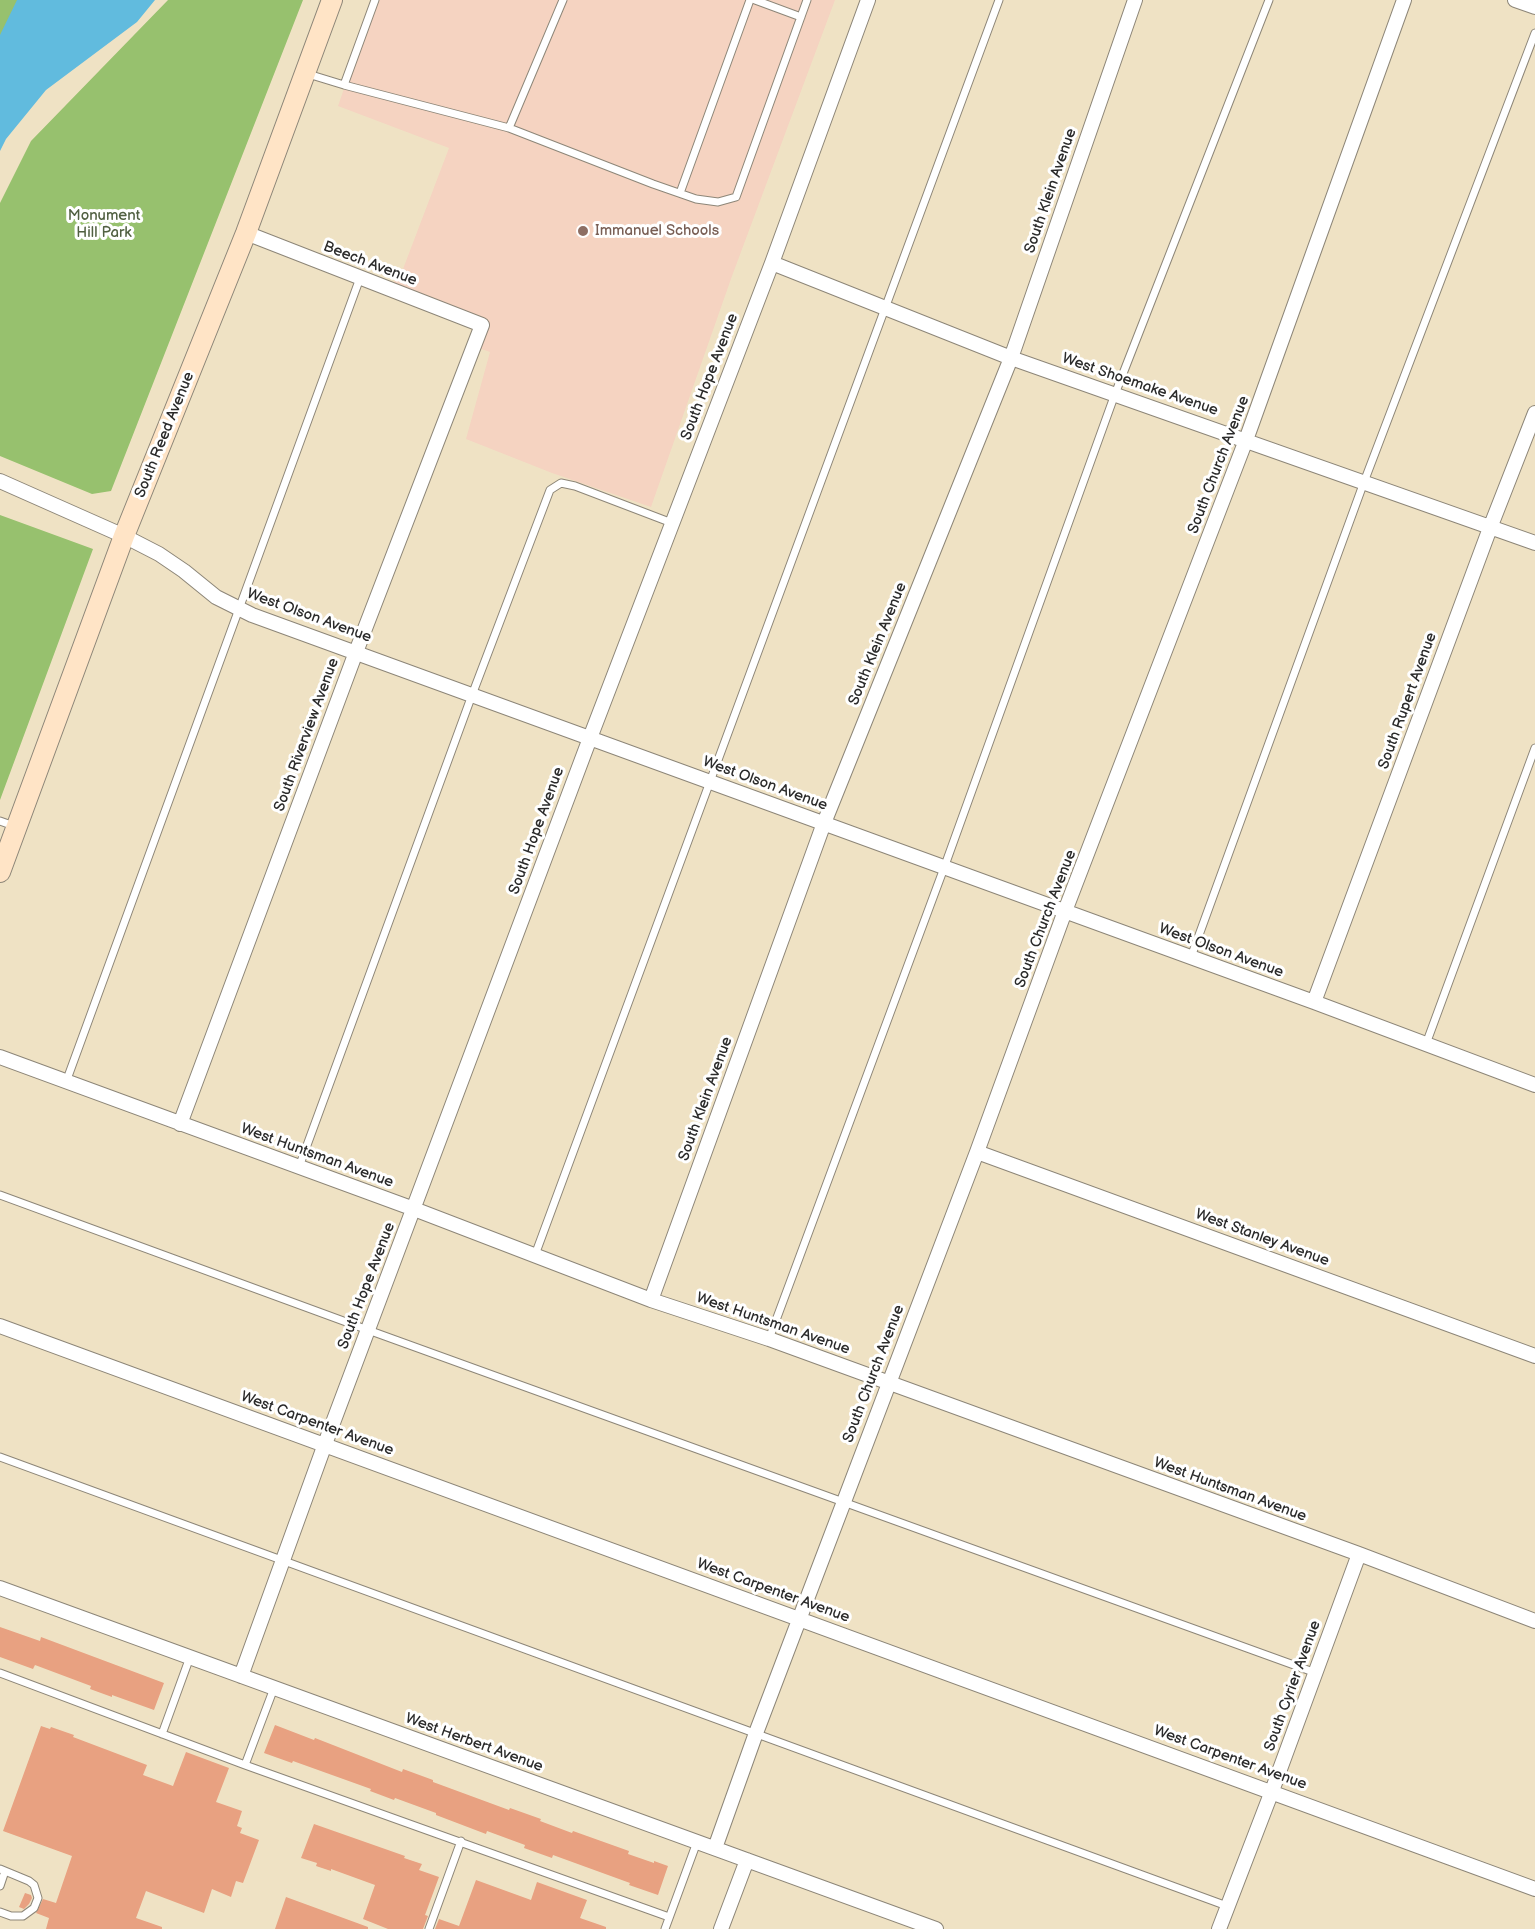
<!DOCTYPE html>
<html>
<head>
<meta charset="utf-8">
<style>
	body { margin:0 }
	canvas { display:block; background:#efe2c4 }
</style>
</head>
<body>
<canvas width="1535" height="1929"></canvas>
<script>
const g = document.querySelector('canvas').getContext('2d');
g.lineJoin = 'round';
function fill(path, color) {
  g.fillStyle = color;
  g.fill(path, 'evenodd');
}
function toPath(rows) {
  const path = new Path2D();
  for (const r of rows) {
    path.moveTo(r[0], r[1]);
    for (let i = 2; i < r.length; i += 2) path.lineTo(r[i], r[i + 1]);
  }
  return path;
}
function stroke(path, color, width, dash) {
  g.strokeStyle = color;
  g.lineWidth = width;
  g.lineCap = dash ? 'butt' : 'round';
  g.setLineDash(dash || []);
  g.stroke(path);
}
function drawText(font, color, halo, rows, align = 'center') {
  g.font = font + ' "Balsamiq Sans",sans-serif';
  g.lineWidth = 6;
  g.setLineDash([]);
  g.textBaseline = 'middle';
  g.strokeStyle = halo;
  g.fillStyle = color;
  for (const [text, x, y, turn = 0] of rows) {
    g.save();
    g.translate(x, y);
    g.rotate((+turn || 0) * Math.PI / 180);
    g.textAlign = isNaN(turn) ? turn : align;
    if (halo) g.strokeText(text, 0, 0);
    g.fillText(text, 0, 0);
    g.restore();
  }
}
const built = toPath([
	[375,0,835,0,732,276,651,507,552,473,466,439,490,352,467,344,474,327,387,292,403,269,449,148,338,106]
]);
const green = toPath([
	[0,0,20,0,0,38],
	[168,0,303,0,111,491,92,494,0,456,0,203,31,141],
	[0,515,93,549,0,800]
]);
const water = toPath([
	[17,0,155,0,137,22,46,90,6,139,0,151,0,35]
]);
const building = toPath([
	[0,1627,40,1641,41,1637,164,1683,154,1710,112,1695,112,1697,90,1689,91,1686,35,1665,33,1669,0,1657],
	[275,1725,314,1740,315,1738,402,1772,403,1769,433,1780,433,1782,509,1810,510,1808,541,1819,540,1821,572,1833,573,1831,629,1851,628,1854,654,1863,654,1861,668,1866,658,1895,629,1885,630,1883,553,1855,552,1858,524,1848,525,1845,487,1831,486,1834,436,1815,436,1813,395,1798,394,1800,370,1791,371,1789,293,1761,292,1763,264,1753],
	[41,1726,50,1729,51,1727,74,1735,73,1737,147,1765,143,1775,173,1786,186,1752,229,1768,216,1802,242,1811,237,1826,242,1828,240,1833,259,1840,243,1883,236,1881,231,1897,212,1889,204,1913,146,1891,136,1918,162,1927,162,1929,46,1929,49,1918,36,1913,43,1899,56,1903,72,1856,3,1831],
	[314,1824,405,1856,404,1858,422,1864,419,1870,439,1877,425,1915,428,1916,423,1929,388,1929,363,1919,375,1885,331,1869,331,1871,316,1866,317,1863,301,1858],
	[476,1880,531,1900,537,1882,587,1900,580,1918,606,1927,606,1929,435,1929,439,1919,459,1926],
	[25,1893,31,1895,32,1898,29,1904,24,1909,19,1907],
	[286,1897,368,1927,368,1929,275,1929]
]);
const lane = toPath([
	[755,0,801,17],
	[308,74,344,85,509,128,653,184,696,199,718,202,736,197,807,0],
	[344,85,375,0],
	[509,128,563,0],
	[680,193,750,0],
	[0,821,14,826],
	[1191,957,1364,482,1535,33],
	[1426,1044,1535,748],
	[66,1082,360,278],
	[299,1167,472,695,550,490,561,483,575,486,672,523],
	[0,1195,368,1330,1316,1673],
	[535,1255,999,0],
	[769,1339,944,868,1115,394,1269,0],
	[0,1457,1227,1906],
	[0,1673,245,1765,669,1917],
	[162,1734,190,1657],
	[245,1765,274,1688],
	[0,1869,29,1881,34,1885,38,1898,34,1908,23,1916,11,1916,0,1912],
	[0,1886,5,1871],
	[429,1929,461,1841],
	[665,1929,697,1842]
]);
const street = toPath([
	[1515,0,1535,7],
	[772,263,1011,358,1535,543],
	[0,481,124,536,159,554,184,571,216,597,252,615,1314,1002,1535,1085],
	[1314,1002,1490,528,1535,413],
	[0,1057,414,1209,651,1300,769,1339,1359,1554,1535,1621],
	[180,1124,356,652,482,325,246,233],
	[977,1152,1535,1356],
	[651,1300,824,823,1011,358,1135,0],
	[0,1326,1535,1889],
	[0,1588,936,1929],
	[241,1676,325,1444,590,738,772,263,868,0],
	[715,1848,756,1733,977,1152,1065,911,1246,440,1404,0],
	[721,1929,747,1860],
	[1219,1929,1272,1791,1359,1554]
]);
const secondary = toPath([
	[0,872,124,536,246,233,332,0]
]);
const markers = [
	[583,231,6,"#8d6e63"]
];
const streetNames = [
	["South Klein Avenue",1051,191,-71],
	["Beech Avenue",370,264,21],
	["South Hope Avenue",710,377,-69],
	["West Shoemake Avenue",1140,385,19],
	["South Reed Avenue",165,435,-68],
	["South Church Avenue",1219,465,-69],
	["West Olson Avenue",309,616,20],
	["South Klein Avenue",878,644,-68],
	["South Rupert Avenue",1408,701,-70],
	["South Riverview Avenue",307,735,-70],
	["West Olson Avenue",765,784,20],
	["South Hope Avenue",537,831,-70],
	["South Church Avenue",1046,919,-69],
	["West Olson Avenue",1221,951,20],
	["South Klein Avenue",706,1099,-70],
	["West Huntsman Avenue",317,1156,20],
	["West Stanley Avenue",1262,1238,20],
	["South Hope Avenue",367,1286,-69],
	["West Huntsman Avenue",773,1324,19],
	["South Church Avenue",874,1374,-69],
	["West Carpenter Avenue",317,1424,20],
	["West Huntsman Avenue",1230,1490,20],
	["West Carpenter Avenue",773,1591,20],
	["South Cyrier Avenue",1293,1686,-70],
	["West Herbert Avenue",474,1743,20],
	["West Carpenter Avenue",1230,1758,20]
];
const parkNames = [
	["Monument",104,216],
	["Hill Park",104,233]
];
const educationNames = [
	["Immanuel Schools",595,231]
];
fill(built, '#f5d3c1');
fill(green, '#97c16e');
fill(water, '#61bbde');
fill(building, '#e8a181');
stroke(lane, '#8d8678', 9);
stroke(street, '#8d8678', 16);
stroke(secondary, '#8d8678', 22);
stroke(lane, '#fff', 7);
stroke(street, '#fff', 14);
stroke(secondary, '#ffe4c6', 20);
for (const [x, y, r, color] of markers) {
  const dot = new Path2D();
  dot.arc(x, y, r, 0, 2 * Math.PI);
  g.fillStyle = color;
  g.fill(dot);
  stroke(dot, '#fff', 2);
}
drawText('15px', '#2b2b2b', '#fff', streetNames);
drawText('15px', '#516042', '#fff', parkNames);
drawText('15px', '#785e54', '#fff', educationNames, 'left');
</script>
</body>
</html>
